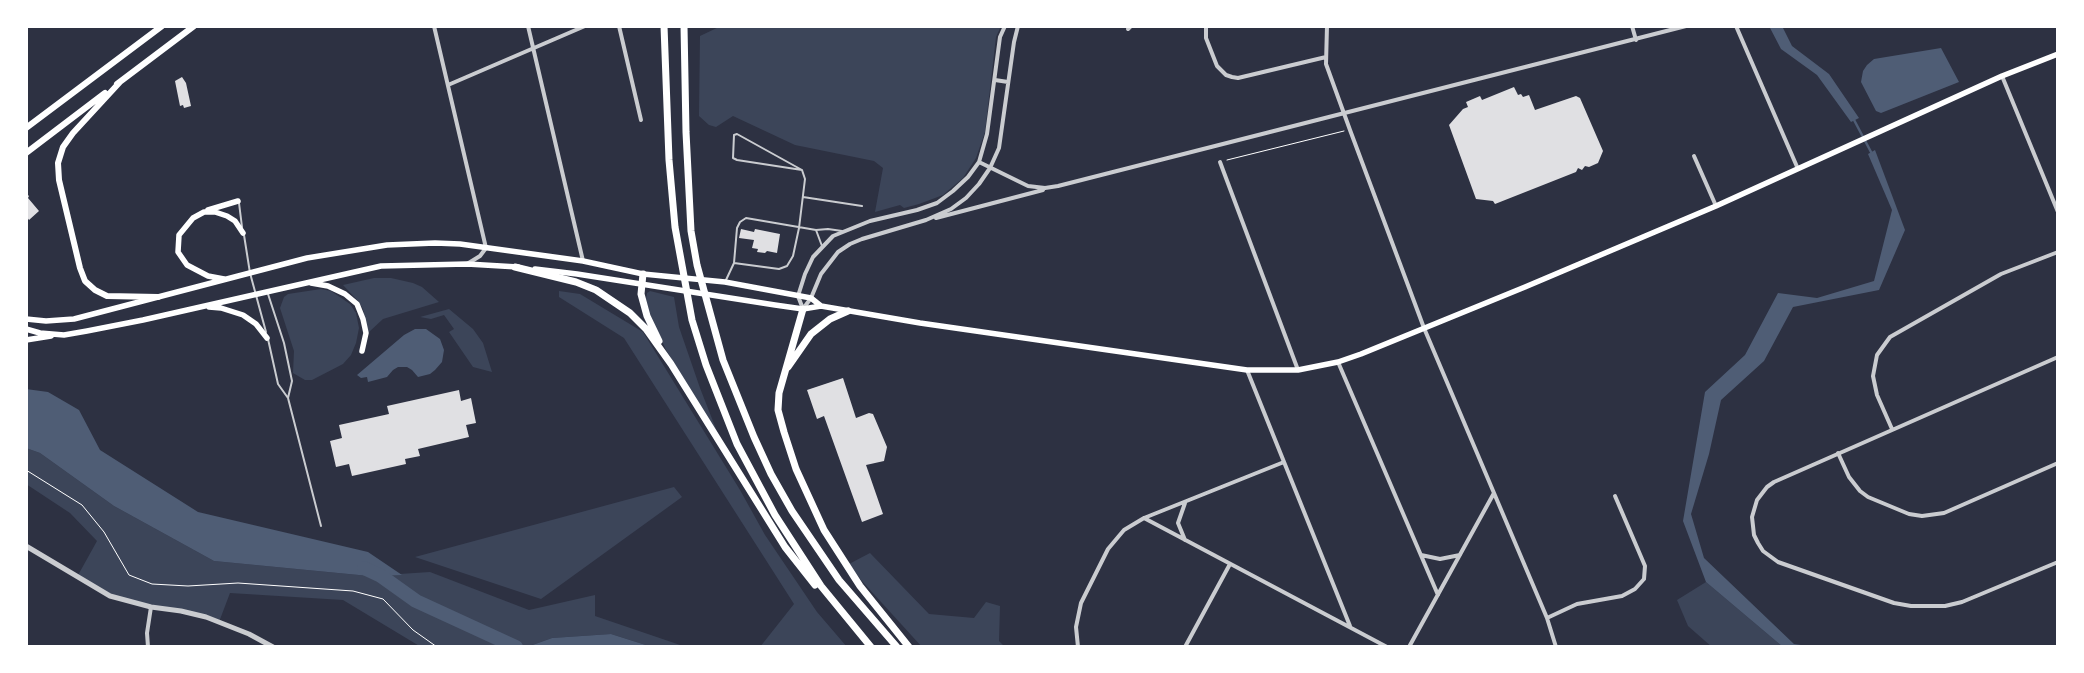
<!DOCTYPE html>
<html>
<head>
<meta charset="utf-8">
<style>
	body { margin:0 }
	#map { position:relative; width:2084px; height:673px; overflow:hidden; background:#2d3142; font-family:Roboto,sans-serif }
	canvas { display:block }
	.frame { position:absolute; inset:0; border:28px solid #fff; pointer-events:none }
</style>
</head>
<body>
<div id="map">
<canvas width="2084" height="673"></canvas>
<div class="frame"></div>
</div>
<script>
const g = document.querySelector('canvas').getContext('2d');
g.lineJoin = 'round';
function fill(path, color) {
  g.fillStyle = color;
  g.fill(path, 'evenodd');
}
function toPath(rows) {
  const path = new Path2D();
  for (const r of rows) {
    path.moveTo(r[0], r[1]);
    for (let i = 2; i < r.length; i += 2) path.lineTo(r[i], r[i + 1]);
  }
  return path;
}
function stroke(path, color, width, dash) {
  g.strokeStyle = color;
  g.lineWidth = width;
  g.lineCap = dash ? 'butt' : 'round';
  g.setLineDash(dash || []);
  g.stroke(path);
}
const green = toPath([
	[721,26,1001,26,996,37,985,132,976,158,963,178,943,195,919,204,904,208,900,205,875,212,883,168,874,161,795,145,733,116,716,127,709,125,699,116,700,36],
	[374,278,391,278,413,283,422,287,439,302,383,319,369,332,367,331,363,309,358,301,343,285],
	[321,289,331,291,350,304,356,313,359,328,356,343,351,355,343,364,312,380,305,380,293,373,294,351,280,308,284,297,288,294],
	[559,291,580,294,643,332,740,490,765,535,817,612,847,647,760,647,794,604,624,338,559,297],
	[650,291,674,297,679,327,700,388,718,434,666,350,650,314,646,299,647,293],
	[449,309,473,329,483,343,492,372,473,367,449,332,454,329,444,315,431,319,420,317],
	[26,448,40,453,114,506,214,561,369,576,430,572,529,610,595,595,595,616,686,647,652,647,611,634,552,638,527,647,421,647,343,600,230,593,219,622,123,600,77,577,97,541,70,513,26,484],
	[674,487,682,497,541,599,415,557],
	[870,553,929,614,974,618,986,602,1000,606,999,641,1005,647,922,647,861,580,849,564],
	[1706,582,1783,647,1712,647,1688,626,1677,600]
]);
const water = toPath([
	[1769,26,1782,26,1792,46,1829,74,1859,118,1851,122,1817,75,1781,49],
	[1941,48,1959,82,1881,113,1876,111,1861,82,1863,71,1867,65,1874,59],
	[1875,150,1905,230,1879,290,1793,307,1764,361,1721,400,1709,454,1691,514,1704,558,1794,644,1815,647,1783,647,1706,582,1683,521,1705,392,1745,355,1778,293,1817,298,1874,281,1892,210,1868,154],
	[415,329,426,329,440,339,444,350,442,362,435,370,430,374,418,377,412,370,407,367,398,367,393,370,387,377,368,382,367,377,361,378,357,375,404,335],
	[26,389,48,392,79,410,100,450,198,512,368,552,402,575,369,576,214,561,114,506,40,453,26,448],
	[611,634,652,647,527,647,552,638]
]);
const stream = toPath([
	[1853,118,1871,152]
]);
const river = toPath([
	[364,568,381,576,416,601,516,647]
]);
const building = toPath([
	[182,77,186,83,191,106,184,108,183,105,180,106,175,81],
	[1514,87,1518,95,1521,94,1523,97,1529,95,1535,110,1576,96,1580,98,1603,151,1598,163,1589,167,1585,166,1582,170,1578,168,1576,172,1495,204,1493,201,1476,199,1449,125,1463,109,1468,107,1466,102,1480,96,1482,100],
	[26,193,29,196,28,198,39,211,29,220,26,216],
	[741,229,754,232,755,229,780,234,777,253,767,251,765,253,757,252,758,249,752,248,754,240,739,238],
	[843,378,856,418,869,413,873,414,887,447,884,461,866,465,883,514,862,522,824,416,817,419,807,390],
	[459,390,461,401,471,398,476,423,466,425,469,437,418,449,420,456,405,459,406,464,352,476,349,464,336,467,330,441,342,438,339,425,389,414,387,406]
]);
const path = toPath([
	[1227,160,1344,131],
	[26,470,82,505,104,532,129,575,152,584,188,586,238,583,353,591,383,599,413,630,437,647]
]);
const service = toPath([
	[803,197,862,206],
	[239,203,242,227],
	[816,230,822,246],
	[244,235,250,273,266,332],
	[734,263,779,269,787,266,793,256,799,228,805,179,802,170,737,160,733,158,734,135,737,134,802,170],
	[726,280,734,263,737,228,740,222,746,218,816,230,828,229,842,231],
	[268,294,284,343,292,381,288,398],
	[268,339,278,384,288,398,321,526]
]);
const minor = toPath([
	[434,26,486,248,480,256,467,264],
	[528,26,583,261],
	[619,26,641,120],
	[1206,26,1206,38,1217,66,1226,75,1232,77,1238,78,1326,57],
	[1327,26,1326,64,1350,130,1424,328,1547,618,1556,647],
	[1632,26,1636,40],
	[1736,26,1798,169],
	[1128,29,1131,26],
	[2002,76,2058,212],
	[995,80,1008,82],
	[448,85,585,26],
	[1694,156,1716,206],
	[979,162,1028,186,1045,188,1058,186,1686,26],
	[1220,162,1298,370],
	[936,218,1043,190],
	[803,309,798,296,805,274,813,257,833,236,870,221,917,210,937,203,953,191,968,177,979,162,987,134,1000,37,1005,26],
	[803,309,811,298,821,274,838,252,850,244,862,239,926,220,951,209,966,198,979,184,990,168,999,148,1014,42,1018,26],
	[2058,357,1774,482,1767,487,1757,500,1752,517,1754,535,1758,543,1763,551,1778,562,1894,603,1911,606,1945,606,1962,602,2058,562],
	[1338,362,1438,595],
	[1247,370,1350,626],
	[1892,429,1877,395,1873,376,1877,355,1890,337,2001,274,2058,252],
	[1838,453,1849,477,1860,491,1868,497,1909,514,1922,516,1944,513,2058,463],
	[1144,518,1387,647],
	[1185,540,1178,523,1185,503],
	[1421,555,1440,559,1460,555],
	[1547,618,1577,604,1622,596,1635,589,1644,579,1645,566,1615,496],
	[148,647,147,633,151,607],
	[1078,647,1076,627,1081,603,1108,549,1124,530,1144,518,1284,462],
	[1185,647,1230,564],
	[1409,647,1494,493]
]);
const tertiary = toPath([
	[26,546,110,596,151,607,181,611,206,617,249,634,273,647]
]);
const secondary = toPath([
	[208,210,238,201],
	[535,269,577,274,775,305,803,309,821,306,920,323,1247,370,1298,370,1338,362,1361,354,1525,287,1716,206,2002,76,2058,54],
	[224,279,208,276,187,265,178,252,179,235,193,218,204,212,215,212,227,216,235,221,243,233],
	[311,283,328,286,345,294,357,304,363,319,366,333,362,351],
	[209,307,221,308,243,315,256,324,267,338],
	[26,319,46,321,74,319,307,258,387,245,435,243,460,244,583,261,643,274,725,282,811,298,821,306],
	[26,329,40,333,64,335,87,331,143,320,381,266,467,264,518,267],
	[26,340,51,336]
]);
const trunk = toPath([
	[120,82,73,133,63,147,58,163,59,180,80,268,85,281,95,290,107,296,158,297],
	[117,84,194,26],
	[26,128,162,26],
	[26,153,105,93]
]);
const motorway = toPath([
	[664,26,669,160,675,227,692,320,706,365,737,444,775,515,821,586,871,647],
	[684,26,686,132,691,231,697,265,723,360,754,437,771,474,792,511,839,580,897,647],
	[515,267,576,282,596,290,630,313,646,329,671,364,785,547,815,585],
	[643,274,641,294,647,316,659,341],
	[803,309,779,393,778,410,784,432,796,469,824,530,860,586,909,647],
	[788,367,811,334,830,319,848,311]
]);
fill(green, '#3c4559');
fill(water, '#4f5d75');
stroke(stream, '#4f5d75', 2.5);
stroke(river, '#4f5d75', 14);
fill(building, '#e0e0e3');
stroke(path, '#fff', 1);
stroke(service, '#caccd0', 2);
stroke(minor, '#caccd0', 4);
stroke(tertiary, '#caccd0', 5);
stroke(secondary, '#fff', 5.5);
stroke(trunk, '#fff', 6);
stroke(motorway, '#fff', 7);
</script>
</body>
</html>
